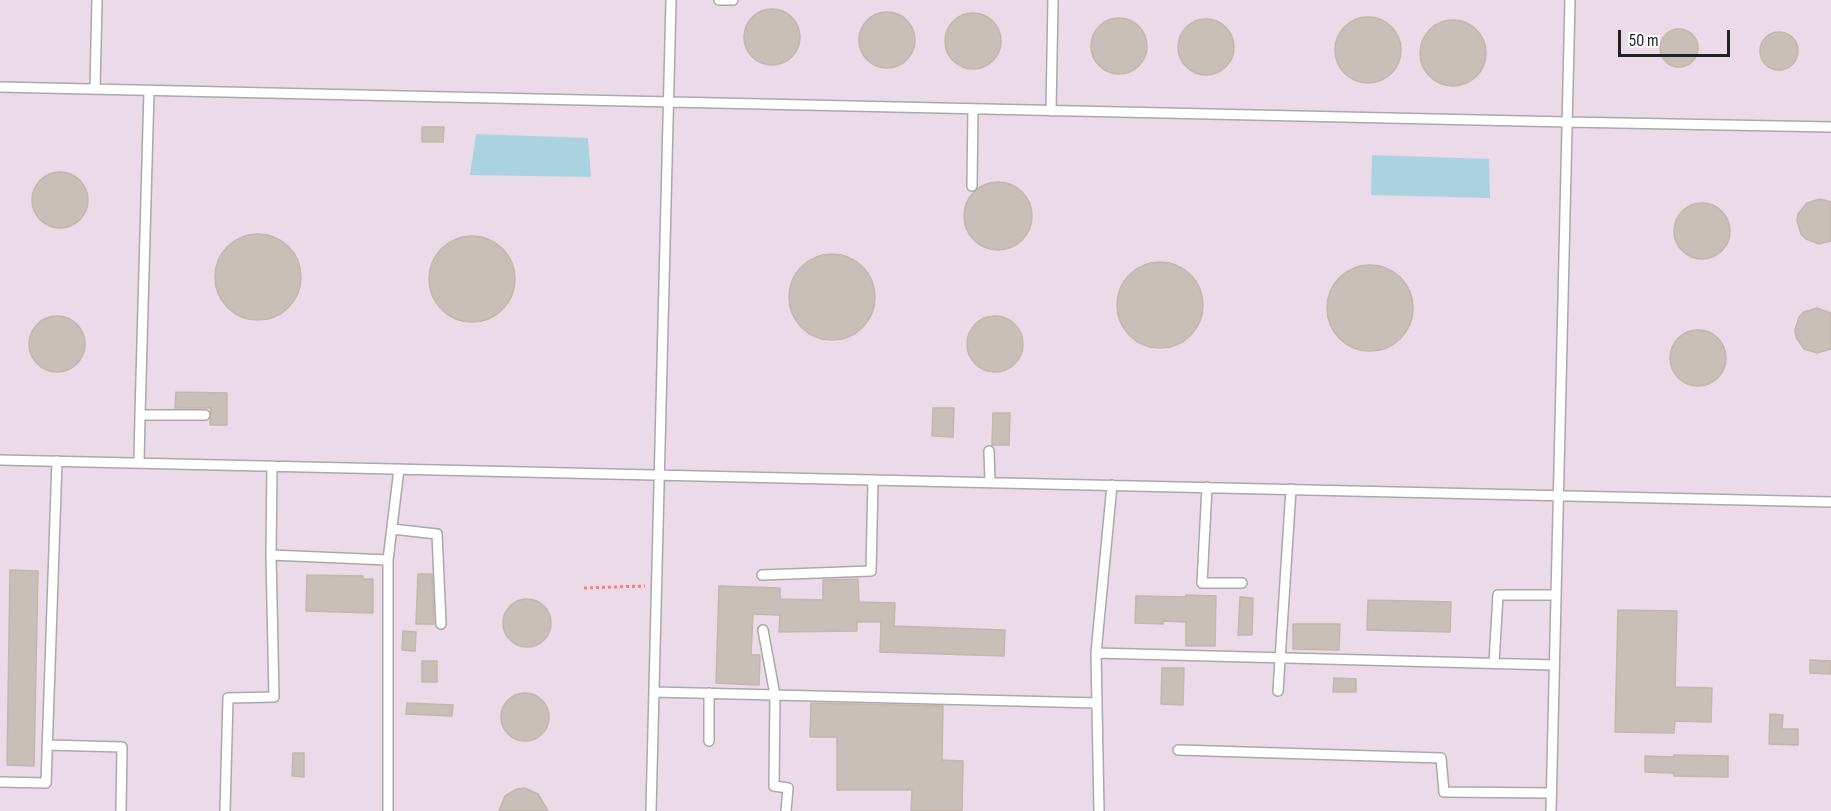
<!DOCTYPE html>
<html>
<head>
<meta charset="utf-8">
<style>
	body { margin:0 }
	#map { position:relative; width:1831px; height:811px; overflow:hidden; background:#f2efe9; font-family:"Sofia Sans Condensed",sans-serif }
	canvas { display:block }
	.scale { position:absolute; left:1618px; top:30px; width:112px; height:27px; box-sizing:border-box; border:3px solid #222; border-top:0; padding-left:8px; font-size:18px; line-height:21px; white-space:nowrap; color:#222; -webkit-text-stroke:4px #fff; paint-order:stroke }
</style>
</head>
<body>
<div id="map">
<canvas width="1831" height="811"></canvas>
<div class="scale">50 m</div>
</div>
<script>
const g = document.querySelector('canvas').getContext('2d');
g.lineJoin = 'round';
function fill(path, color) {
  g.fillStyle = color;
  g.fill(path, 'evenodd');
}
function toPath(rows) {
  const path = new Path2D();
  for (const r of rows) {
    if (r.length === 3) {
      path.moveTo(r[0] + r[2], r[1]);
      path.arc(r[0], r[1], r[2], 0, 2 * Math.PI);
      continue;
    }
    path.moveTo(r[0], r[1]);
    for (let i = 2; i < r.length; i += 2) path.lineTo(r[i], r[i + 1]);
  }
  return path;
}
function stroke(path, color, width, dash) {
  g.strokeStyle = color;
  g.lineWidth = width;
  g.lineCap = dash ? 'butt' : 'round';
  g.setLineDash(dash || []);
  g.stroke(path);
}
const industrial = toPath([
	[0,0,1831,0,1831,811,0,811]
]);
const water = toPath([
	[476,134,588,138,591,177,470,175],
	[1372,155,1489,159,1490,198,1371,195]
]);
const building = toPath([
	[772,37,28],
	[887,40,28],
	[973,41,28],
	[1368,50,33],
	[1119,46,28],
	[1206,47,28],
	[1453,53,33],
	[1679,48,19],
	[1779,51,19],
	[422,127,444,127,443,142,422,142,422,127],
	[60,200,28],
	[998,216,34],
	[1820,199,1831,202,1831,241,1819,244,1806,239,1801,234,1797,221,1798,214,1807,203,1820,199],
	[1702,231,28],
	[258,277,43],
	[472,279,43],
	[832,297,43],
	[1160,305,43],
	[1370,308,43],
	[1817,308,1831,313,1831,349,1817,353,1804,349,1796,337,1795,330,1799,317,1804,312,1817,308],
	[995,344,28],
	[57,344,28],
	[1698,358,28],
	[176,392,227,393,227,425,210,425,211,408,175,408,176,392],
	[933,408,954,408,953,437,932,436,933,408],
	[993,413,1010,413,1009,445,992,445,993,413],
	[10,570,38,571,34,766,7,765,10,570],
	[418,574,432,574,434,624,416,624,418,574],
	[307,575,363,576,363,579,373,579,373,613,306,611,307,575],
	[858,579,859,602,895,603,894,626,1005,630,1004,656,880,652,881,622,857,622,857,631,779,632,780,615,753,614,751,655,760,655,759,685,716,683,719,586,780,588,780,599,823,600,823,580,858,579],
	[1186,595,1216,596,1215,646,1186,646,1186,622,1163,621,1163,624,1135,623,1136,596,1186,597,1186,595],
	[1240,597,1253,598,1252,635,1238,635,1240,597],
	[527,623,24],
	[1368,600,1451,602,1450,632,1367,630,1368,600],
	[1618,610,1677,611,1675,687,1712,688,1711,722,1675,721,1674,733,1615,732,1618,610],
	[1293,624,1340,624,1339,650,1293,649,1293,624],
	[403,631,416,632,415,651,402,650,403,631],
	[1810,660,1831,661,1831,674,1810,673,1810,660],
	[422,661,437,661,437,682,422,682,422,661],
	[1162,668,1184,668,1183,705,1161,704,1162,668],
	[1334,678,1356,679,1356,692,1333,692,1334,678],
	[525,717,24],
	[407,703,453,705,452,716,406,714,407,703],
	[811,703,943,706,942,760,963,761,962,811,911,811,912,790,837,790,837,737,810,737,811,703],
	[1770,714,1783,715,1782,729,1798,729,1798,745,1769,744,1770,714],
	[293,753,304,753,304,777,292,776,293,753],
	[1674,755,1728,756,1728,777,1674,776,1674,773,1645,772,1645,756,1674,757,1674,755],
	[525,788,538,794,548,811,499,811,505,796,517,789,525,788]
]);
const path = toPath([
	[584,588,645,586]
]);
const service = toPath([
	[719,0,733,0],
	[0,87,1567,122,1831,127],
	[95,89,97,0],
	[1051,111,1053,0],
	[972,186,973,109],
	[140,415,149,91],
	[989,451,990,482],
	[0,460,1831,502],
	[139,463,140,415,205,415],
	[272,466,271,555,388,560,399,469],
	[1207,487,1202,583,1242,583],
	[392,529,437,534,441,624],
	[762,575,871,571,873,480],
	[763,630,775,695,774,786,788,788,786,811],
	[1096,653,1112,485],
	[1494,663,1498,595,1555,595],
	[1278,691,1291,489],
	[654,692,1097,703],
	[709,693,709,741],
	[47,745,122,747,121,811],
	[1178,750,1441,758,1444,792,1551,793],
	[0,782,46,783,57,461],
	[225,811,228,698,274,697,271,555],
	[388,811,388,560],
	[651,811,671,0],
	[1099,811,1096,653,1554,665],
	[1551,811,1570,0]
]);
fill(industrial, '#ebdbe8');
fill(water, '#aad3df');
fill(building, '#c7bfb8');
stroke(building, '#c4b6ab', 1.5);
stroke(service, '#a9a9a9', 12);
stroke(path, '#fa8072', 3, [3, 3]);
stroke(service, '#fff', 9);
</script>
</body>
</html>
